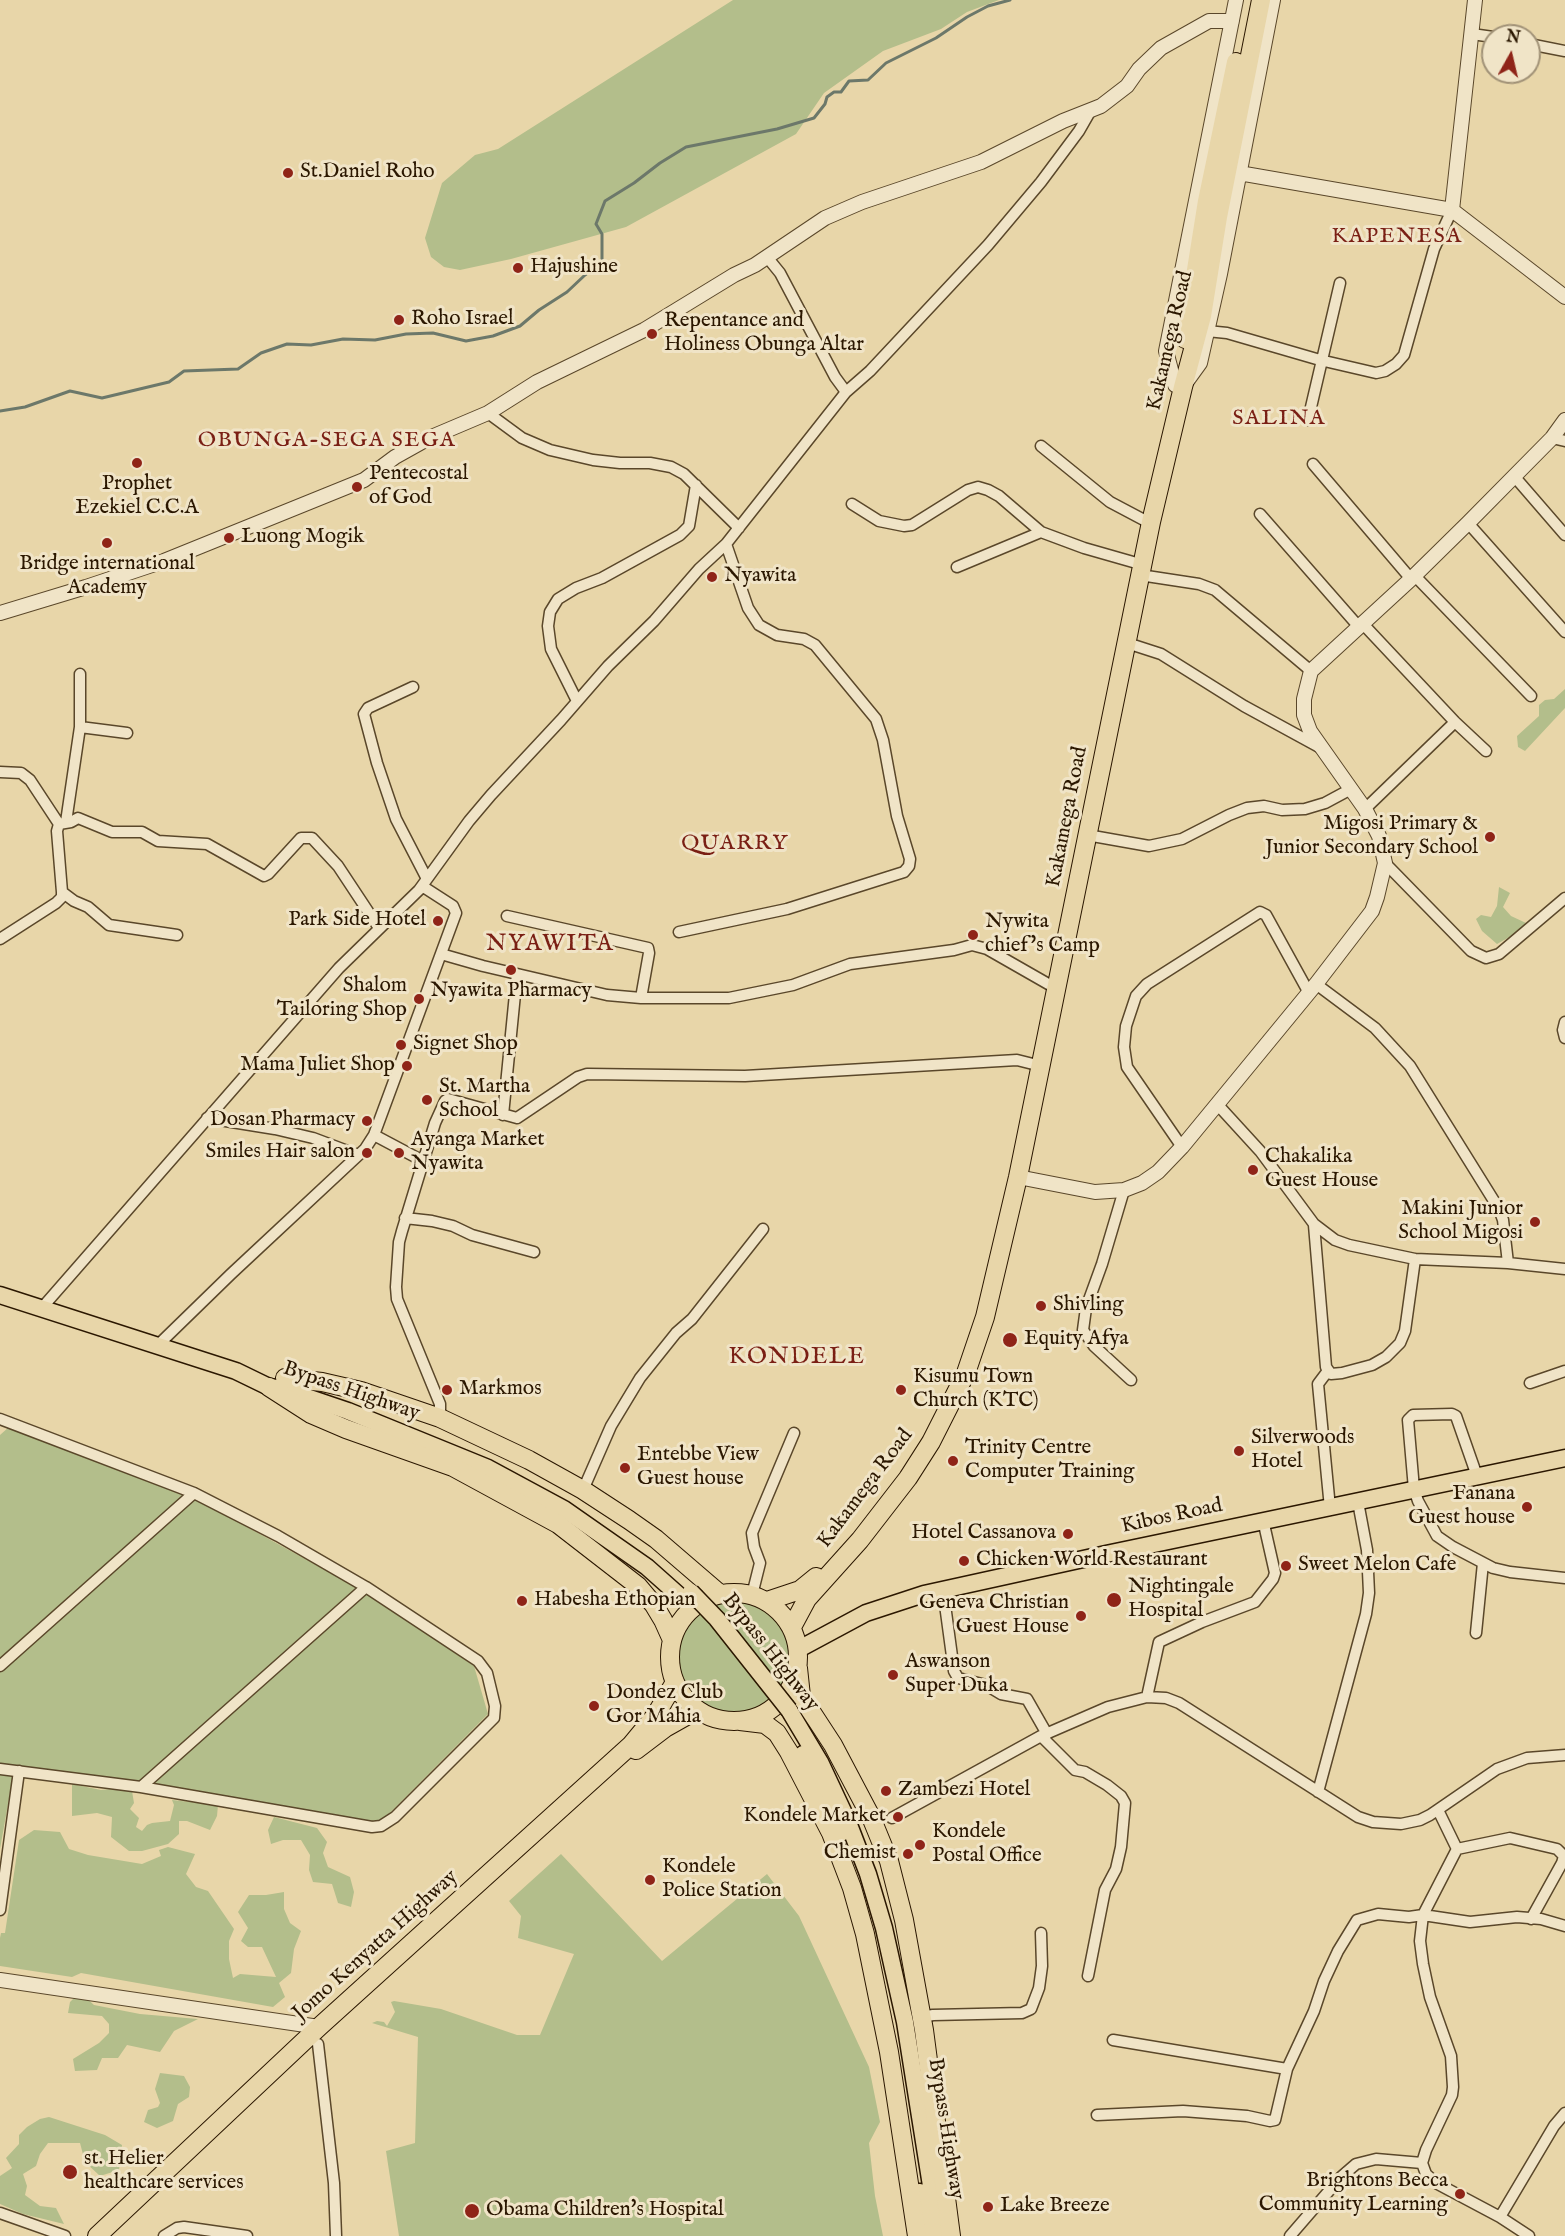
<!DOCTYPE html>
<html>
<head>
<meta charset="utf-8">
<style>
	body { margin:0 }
	#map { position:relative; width:1565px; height:2236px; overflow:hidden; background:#e8d6a9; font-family:"IM FELL English",serif }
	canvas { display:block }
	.north { position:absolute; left:1481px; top:24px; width:60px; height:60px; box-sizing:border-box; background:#f0e4c7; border:2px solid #a19277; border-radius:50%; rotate:8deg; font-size:16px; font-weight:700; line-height:24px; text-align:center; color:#2b1700 }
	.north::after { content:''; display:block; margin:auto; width:21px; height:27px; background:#8f2418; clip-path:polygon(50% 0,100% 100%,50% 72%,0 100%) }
</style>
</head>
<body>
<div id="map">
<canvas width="1565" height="2236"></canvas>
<div class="north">N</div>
</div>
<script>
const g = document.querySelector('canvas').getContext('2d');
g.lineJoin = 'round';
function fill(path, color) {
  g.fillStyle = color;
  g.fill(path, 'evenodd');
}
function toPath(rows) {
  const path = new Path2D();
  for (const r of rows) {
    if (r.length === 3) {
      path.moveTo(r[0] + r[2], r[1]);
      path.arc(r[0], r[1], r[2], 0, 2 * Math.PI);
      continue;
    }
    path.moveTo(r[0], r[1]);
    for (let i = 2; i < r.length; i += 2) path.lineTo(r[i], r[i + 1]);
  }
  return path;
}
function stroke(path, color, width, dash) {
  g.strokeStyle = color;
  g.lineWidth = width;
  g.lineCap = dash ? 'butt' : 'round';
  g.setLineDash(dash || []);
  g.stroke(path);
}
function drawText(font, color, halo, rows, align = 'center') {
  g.font = font + ' "IM FELL English",serif';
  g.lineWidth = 6;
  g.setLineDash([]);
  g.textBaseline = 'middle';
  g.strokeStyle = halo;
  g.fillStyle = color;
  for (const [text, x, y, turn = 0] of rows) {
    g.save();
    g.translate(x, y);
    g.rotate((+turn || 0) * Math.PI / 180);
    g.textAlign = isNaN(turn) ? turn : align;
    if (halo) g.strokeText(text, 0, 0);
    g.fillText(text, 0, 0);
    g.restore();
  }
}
const green = toPath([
	[733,0,999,0,967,12,941,29,883,51,824,93,796,134,626,227,511,259,460,270,444,267,431,257,425,238,442,183,475,155,498,149],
	[1565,689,1565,708,1525,751,1518,747,1517,736,1539,716,1539,705,1545,700,1554,699],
	[1499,887,1510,893,1503,907,1511,916,1526,923,1513,935,1497,944,1482,931,1476,919,1481,915,1491,917,1497,906],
	[9,1427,196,1499,369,1594,474,1666,488,1714,383,1820,369,1822,0,1764,0,1435],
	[734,1657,60],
	[0,1774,13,1776,0,1849],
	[72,1784,101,1790,110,1789,132,1791,134,1803,130,1809,139,1818,136,1827,142,1831,147,1825,152,1823,170,1821,174,1805,172,1800,218,1805,217,1816,210,1830,187,1821,179,1821,179,1834,168,1844,142,1851,129,1851,111,1837,112,1817,97,1813,72,1816],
	[274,1817,317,1828,327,1842,323,1853,328,1867,350,1877,354,1892,351,1907,338,1903,332,1884,313,1882,309,1870,310,1855,301,1840,283,1840,271,1844,268,1830],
	[34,1830,60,1832,69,1849,88,1855,142,1864,161,1856,159,1850,168,1847,195,1854,186,1874,196,1887,208,1891,234,1929,229,1941,229,1959,233,1978,240,1974,276,1977,262,1947,248,1947,241,1941,248,1928,238,1912,249,1895,266,1895,284,1892,284,1909,290,1923,301,1931,294,1949,291,1973,279,1983,285,1997,273,2007,81,1973,72,1977,0,1966,0,1938,1,1933,5,1933,19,1840],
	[561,1854,662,1961,767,1874,799,1916,869,2067,880,2122,869,2143,875,2196,883,2236,399,2236,386,2151,415,2143,418,2037,372,2023,377,2021,384,2022,387,2026,395,2012,391,2002,394,2001,441,2009,517,2035,540,2035,574,1954,518,1938,521,1916,509,1901],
	[80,1992,94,2005,140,2014,198,2019,174,2031,160,2052,127,2045,118,2058,102,2058,97,2070,75,2071,73,2059,99,2043,109,2033,109,2024,102,2016,68,2013,70,2002],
	[160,2073,184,2076,190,2087,189,2097,178,2104,173,2121,157,2128,144,2122,148,2110,158,2107,160,2103,155,2089],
	[49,2117,105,2135,122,2145,119,2170,100,2176,85,2162,80,2143,48,2143,40,2154,36,2166,23,2174,27,2186,25,2195,40,2206,56,2208,64,2224,23,2214,0,2204,0,2176,12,2168,6,2158,19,2144,19,2135,27,2127,40,2119]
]);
const stream = toPath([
	[0,411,25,407,70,391,102,398,169,382,184,371,238,369,261,353,287,344,311,345,343,339,375,340,406,334,433,333,466,341,493,336,520,326,539,310,567,292,585,275,602,262,602,234,596,224,605,201,634,183,660,163,686,147,777,129,814,118,825,104,827,97,834,92,841,92,849,81,868,80,886,63,936,38,967,17,988,6,1010,0]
]);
const minor = toPath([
	[1472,34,1493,37],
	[1529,44,1565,51],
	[767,257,780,273,835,377,846,392,870,371,988,245,1041,182,1079,131,1091,110],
	[1207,331,1227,333,1320,360,1376,373,1385,371,1396,364,1404,355,1434,249,1452,210],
	[488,413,522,438,550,450,593,460,620,463,650,463,671,467,684,474,739,528],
	[1308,420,1340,283],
	[1552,438,1565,441],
	[1041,446,1110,502,1144,520],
	[1313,464,1411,579],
	[1514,476,1565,535],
	[852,504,879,521,904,526,912,525,968,490,978,487,988,490,999,496,1041,532,1084,548,1133,562],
	[1260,514,1359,627],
	[1468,523,1565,632],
	[957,567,1041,532],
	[1140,575,1199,584,1215,590,1311,671],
	[1415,576,1531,696],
	[1363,624,1455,722,1486,751],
	[1127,643,1161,654,1244,706,1321,748],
	[80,674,80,727],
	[413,687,368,708,364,714,377,763,396,819,427,879],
	[577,701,551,649,548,626,550,612,558,599,576,588,602,578,680,535,689,526,696,485],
	[0,772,21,773,30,780,59,824,57,831,62,892,62,897,56,903,0,939],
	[1365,809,1455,722],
	[66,822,80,727,127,733],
	[59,824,71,822,78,818,112,832,142,832,158,841,207,844,264,876,268,874,301,838,312,838,338,866,379,928],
	[1087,835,1149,846,1182,839,1229,815,1247,808,1264,806,1282,810,1305,809,1325,803,1351,789],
	[1385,863,1471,951,1486,958,1499,954,1565,898],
	[62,892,74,901,88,907,109,925,177,935],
	[507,916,648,948,649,953,641,998],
	[679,932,787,909,904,872,909,866,910,859,897,816,883,740,876,719,815,645,804,639,777,635,759,625,748,608,726,544],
	[441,954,483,966,607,995,641,998,729,998,793,985,850,964,954,950,972,945,987,949,1050,985],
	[1316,984,1375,1028,1410,1066,1499,1209,1503,1220,1508,1263],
	[1565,1022,1563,1030,1565,1038],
	[1217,1104,1260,1151,1314,1224,1335,1240,1349,1245,1415,1259,1508,1263,1565,1269],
	[503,1115,517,974],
	[207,1118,275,1129,313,1138,358,1155],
	[374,1135,423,1161],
	[1182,1147,1127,1067,1124,1047,1126,1026,1136,996,1147,984,1260,912,1266,915,1309,993],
	[1124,1190,1102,1264,1086,1308,1083,1330,1094,1346,1131,1380],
	[405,1218,432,1221,453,1226,472,1235,534,1252],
	[1314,1225,1326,1367,1331,1374,1342,1373,1372,1365,1386,1357,1400,1343,1405,1331,1415,1259],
	[41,1309,339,968,419,890,469,821,491,795,561,720,608,666,654,621,699,569,726,544,846,392],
	[157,1346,231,1274,365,1149,374,1135,456,913,453,906,422,886],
	[1327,1372,1318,1384,1330,1508],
	[1530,1383,1565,1371],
	[440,1418,440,1404,397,1299,396,1287,399,1242,402,1231,435,1123,445,1101,448,1099,517,1118,578,1077,587,1074,745,1076,1017,1060,1033,1064],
	[0,1419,194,1493,278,1536,366,1587,478,1661,487,1673,495,1706,494,1718,395,1817,381,1826,372,1827,141,1787,0,1769],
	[1477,1476,1456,1416,1452,1414,1413,1415,1408,1420,1414,1489,1418,1501,1437,1536,1453,1547,1493,1568,1510,1572,1565,1578],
	[583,1490,611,1426,640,1378,676,1333,692,1319,763,1229],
	[943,1590,954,1671,958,1678,986,1685,1001,1694,1027,1699,1047,1734],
	[752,1595,760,1563,754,1547,752,1533,794,1433],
	[1476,1633,1483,1563],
	[0,1666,194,1493],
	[1147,1697,1159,1642,1202,1622,1255,1602,1273,1579,1275,1573,1263,1520],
	[1041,1736,1075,1770,1085,1772,1107,1785,1121,1796,1125,1803,1121,1847,1116,1869,1105,1890,1088,1976],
	[141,1787,366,1587],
	[1318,1792,1366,1614,1369,1593,1367,1550,1358,1502],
	[1438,1810,1457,1849,1423,1915,1420,1941,1423,1964,1430,1997,1451,2056,1453,2087,1452,2095,1426,2150,1422,2163,1426,2174,1436,2183,1500,2217,1529,2236],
	[892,1818,1041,1736,1108,1707,1147,1697,1166,1698,1179,1703,1358,1817,1373,1822,1401,1824,1420,1820,1430,1815,1497,1769,1527,1758,1565,1755],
	[1457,1849,1510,1838,1557,1849,1564,1856,1562,1863,1531,1919],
	[0,1910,19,1771],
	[922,2017,933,2015,1022,2013,1031,2009,1039,1988,1042,1966,1041,1933],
	[1113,2040,1287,2069],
	[318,2044,334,2183,336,2236],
	[1097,2115,1183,2111,1247,2116,1270,2121,1275,2120,1287,2069,1314,2011,1324,1981,1338,1951,1357,1920,1378,1914,1409,1917,1423,1915,1470,1922,1517,1917,1541,1919,1565,1926],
	[0,2213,65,2236],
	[1500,2217,1554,2126,1565,2113],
	[164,2236,177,2228,184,2227,247,2236],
	[1290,2236,1341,2177,1356,2164,1376,2159,1422,2163]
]);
const tertiary = toPath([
	[1239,173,1452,210,1565,297],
	[1452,210,1475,0],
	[1187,381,1200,363,1220,274,1273,0],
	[1175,385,1166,351,1236,0],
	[0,613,86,587,164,561,364,480,395,457,429,438,488,413,537,382,644,330,734,275,755,265,825,218,862,202,981,162,1063,121,1101,106,1127,86,1139,69,1161,48,1209,21,1232,21],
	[1018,1177,1095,1192,1124,1190,1142,1183,1158,1172,1182,1147,1316,984,1372,911,1377,897,1385,863,1379,836,1365,809,1310,731,1304,715,1304,699,1311,671,1411,579,1468,523,1552,438,1565,420],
	[0,1980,319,2027]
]);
const primary = toPath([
	[0,1295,236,1371,269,1387,283,1389,348,1411,488,1468,564,1509,647,1567,683,1599],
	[799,1649,866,1613,924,1594,1106,1554,1565,1458],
	[789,1710,820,1762,848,1822,868,1874,884,1928,905,2022,939,2236],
	[803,1754,840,1834],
	[920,2192,927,2236]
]);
const trunk = toPath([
	[1185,339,1207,201,1236,62],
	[285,1378,322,1382,361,1391,440,1418,529,1460,583,1490,629,1520,656,1539,720,1594],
	[269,1387,311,1414,346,1429,453,1467,558,1524,638,1586,654,1605,663,1620,672,1640],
	[734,1657,64],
	[767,1601,800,1590,816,1577],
	[792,1627,807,1599,860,1540,908,1478,931,1442,966,1373,985,1317,1018,1177,1151,522,1183,387,1202,316,1218,217,1261,0],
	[798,1668,801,1696,833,1745,871,1817,889,1861,904,1920,924,2030,951,2236],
	[740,1721,765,1724,777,1733,789,1752,831,1833,852,1888,865,1934,889,2052,917,2236],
	[636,1750,665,1728,697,1710],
	[97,2236,319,2027,631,1745,655,1716,675,1682]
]);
const primaryBridge = toPath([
	[691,1592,717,1619,789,1710]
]);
const markers = [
	[288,173,6,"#8f2418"],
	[518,268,6,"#8f2418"],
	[399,320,6,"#8f2418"],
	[652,334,6,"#8f2418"],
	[137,463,6,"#8f2418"],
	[357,487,6,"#8f2418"],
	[229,538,6,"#8f2418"],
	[107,543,6,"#8f2418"],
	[712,577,6,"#8f2418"],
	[1490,837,6,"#8f2418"],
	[438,921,6,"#8f2418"],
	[973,935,6,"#8f2418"],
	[511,970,6,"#8f2418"],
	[419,999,6,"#8f2418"],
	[401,1045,6,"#8f2418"],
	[407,1066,6,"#8f2418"],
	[427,1100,6,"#8f2418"],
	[367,1121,6,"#8f2418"],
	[367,1153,6,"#8f2418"],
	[399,1153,6,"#8f2418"],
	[1253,1170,6,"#8f2418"],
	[1535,1222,6,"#8f2418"],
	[1041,1306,6,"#8f2418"],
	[1010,1340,8,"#8f2418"],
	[447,1390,6,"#8f2418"],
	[901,1390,6,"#8f2418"],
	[1239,1451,6,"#8f2418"],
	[953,1461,6,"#8f2418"],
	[625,1468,6,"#8f2418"],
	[1527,1507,6,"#8f2418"],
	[1068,1534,6,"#8f2418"],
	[964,1561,6,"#8f2418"],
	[1286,1566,6,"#8f2418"],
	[1114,1600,8,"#8f2418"],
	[522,1601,6,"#8f2418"],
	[1081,1616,6,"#8f2418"],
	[893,1675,6,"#8f2418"],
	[594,1706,6,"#8f2418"],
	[886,1791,6,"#8f2418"],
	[898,1817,6,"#8f2418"],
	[920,1845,6,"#8f2418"],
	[908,1854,6,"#8f2418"],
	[650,1880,6,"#8f2418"],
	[70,2172,8,"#8f2418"],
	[1460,2194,6,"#8f2418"],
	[988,2207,6,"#8f2418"],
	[472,2211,8,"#8f2418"]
];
const poiNames = [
	["St.Daniel Roho",300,173],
	["Hajushine",530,268],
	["Roho Israel",411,320],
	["Repentance and",664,322],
	["Holiness Obunga Altar",664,346],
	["Pentecostal",369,475],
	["of God",369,499],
	["Prophet",137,485,"center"],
	["Ezekiel C.C.A",137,509,"center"],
	["Luong Mogik",241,538],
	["Bridge international",107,565,"center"],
	["Academy",107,589,"center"],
	["Nyawita",724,577],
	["Migosi Primary &",1478,825,"right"],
	["Junior Secondary School",1478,849,"right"],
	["Park Side Hotel",426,921,"right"],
	["Nywita",985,923],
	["chief's Camp",985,947],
	["Shalom",407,987,"right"],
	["Tailoring Shop",407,1011,"right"],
	["Nyawita Pharmacy",511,992,"center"],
	["Signet Shop",413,1045],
	["Mama Juliet Shop",395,1066,"right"],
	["St. Martha",439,1088],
	["School",439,1112],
	["Dosan Pharmacy",355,1121,"right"],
	["Ayanga Market",411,1141],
	["Nyawita",411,1165],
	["Smiles Hair salon",355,1153,"right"],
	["Chakalika",1265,1158],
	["Guest House",1265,1182],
	["Makini Junior",1523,1210,"right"],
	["School Migosi",1523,1234,"right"],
	["Shivling",1053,1306],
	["Equity Afya",1024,1340],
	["Kisumu Town",913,1378],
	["Church (KTC)",913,1402],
	["Markmos",459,1390],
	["Silverwoods",1251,1439],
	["Hotel",1251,1463],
	["Trinity Centre",965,1449],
	["Computer Training",965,1473],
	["Entebbe View",637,1456],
	["Guest house",637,1480],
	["Fanana",1515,1495,"right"],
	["Guest house",1515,1519,"right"],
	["Hotel Cassanova",1056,1534,"right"],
	["Chicken World Restaurant",976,1561],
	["Sweet Melon Cafe",1298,1566],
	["Nightingale",1128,1588],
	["Hospital",1128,1612],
	["Habesha Ethopian",534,1601],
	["Geneva Christian",1069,1604,"right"],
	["Guest House",1069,1628,"right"],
	["Aswanson",905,1663],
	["Super Duka",905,1687],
	["Dondez Club",606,1694],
	["Gor Mahia",606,1718],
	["Zambezi Hotel",898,1791],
	["Kondele Market",886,1817,"right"],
	["Kondele",932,1833],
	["Postal Office",932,1857],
	["Chemist",896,1854,"right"],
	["Kondele",662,1868],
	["Police Station",662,1892],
	["st. Helier",84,2160],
	["healthcare services",84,2184],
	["Brightons Becca",1448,2182,"right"],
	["Community Learning",1448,2206,"right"],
	["Lake Breeze",1000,2207],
	["Obama Children's Hospital",486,2211]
];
const streetNames = [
	["Kakamega Road",1171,341,-77],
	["Kakamega Road",1068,817,-79],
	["Bypass Highway",351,1392,19],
	["Kakamega Road",866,1489,-53],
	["Kibos Road",1172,1517,-12],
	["Bypass Highway",770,1653,52],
	["Jomo Kenyatta Highway",376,1946,-42],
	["Bypass Highway",945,2129,81]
];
const neighbourhoodNames = [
	["KAPENESA",1397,237],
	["SALINA",1279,419],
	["OBUNGA-SEGA SEGA",327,441],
	["QUARRY",735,844]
];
const quarterNames = [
	["NYAWITA",550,945],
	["KONDELE",797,1358]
];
fill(green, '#b3be8b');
stroke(stream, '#6c786a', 3);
stroke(minor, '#5a472a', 13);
stroke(tertiary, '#5a472a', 16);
stroke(primary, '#2b1700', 19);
stroke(trunk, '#2b1700', 20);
stroke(minor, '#f0e4c7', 10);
stroke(tertiary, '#f0e4c7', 14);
stroke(primary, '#e8d6a9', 16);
stroke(trunk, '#e8d6a9', 18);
stroke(primaryBridge, '#2b1700', 19, []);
stroke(primaryBridge, '#e8d6a9', 16);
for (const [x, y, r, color] of markers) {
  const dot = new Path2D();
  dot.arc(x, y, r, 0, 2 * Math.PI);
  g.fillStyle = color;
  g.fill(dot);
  stroke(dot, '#f0e4c7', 2);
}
drawText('21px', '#2b1700', '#f0e4c7', poiNames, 'left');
drawText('21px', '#2b1700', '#f0e4c7', streetNames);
g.letterSpacing = '1.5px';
drawText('22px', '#7a1f14', '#f0e4c7', neighbourhoodNames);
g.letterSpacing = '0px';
g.letterSpacing = '1.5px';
drawText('24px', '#7a1f14', '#f0e4c7', quarterNames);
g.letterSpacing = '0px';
</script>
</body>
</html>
